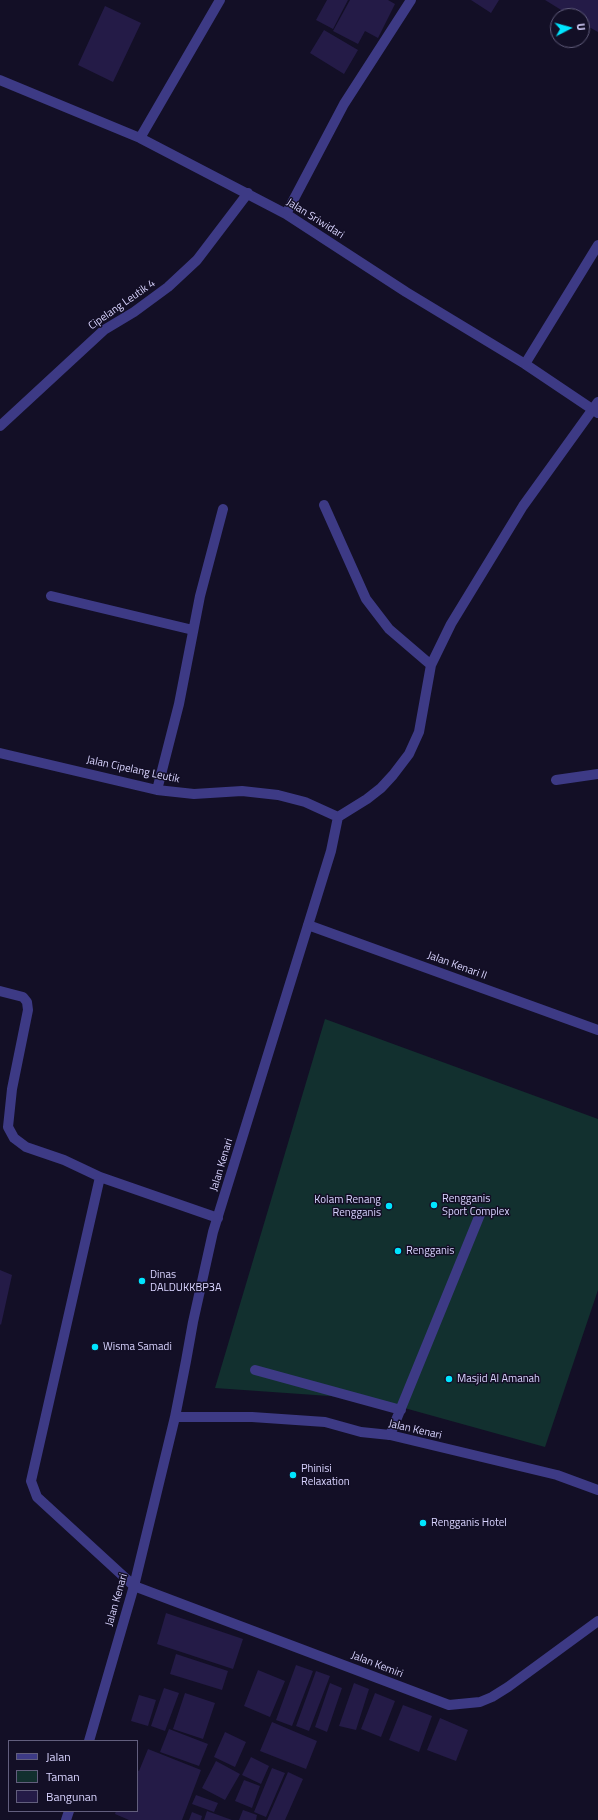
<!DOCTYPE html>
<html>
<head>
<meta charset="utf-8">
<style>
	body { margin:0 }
	#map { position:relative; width:598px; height:1820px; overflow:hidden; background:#130f26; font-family:"Titillium Web",sans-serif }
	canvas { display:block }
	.legend { position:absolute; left:8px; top:1740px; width:130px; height:72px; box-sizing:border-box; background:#130f26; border:1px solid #625e7d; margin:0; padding:5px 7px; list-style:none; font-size:12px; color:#d9d4ff }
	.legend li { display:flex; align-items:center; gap:8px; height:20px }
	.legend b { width:20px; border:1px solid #625e7d }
	.north { position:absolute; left:550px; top:8px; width:40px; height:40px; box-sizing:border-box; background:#130f26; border:1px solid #625e7d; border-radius:50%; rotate:84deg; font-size:11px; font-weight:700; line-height:16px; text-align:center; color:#d9d4ff }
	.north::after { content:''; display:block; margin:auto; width:14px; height:18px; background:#00e5ff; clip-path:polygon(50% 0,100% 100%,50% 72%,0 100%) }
</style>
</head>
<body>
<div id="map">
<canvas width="598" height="1820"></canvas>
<ul class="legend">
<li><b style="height:5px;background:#3d3a85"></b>Jalan</li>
<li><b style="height:11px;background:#12302f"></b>Taman</li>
<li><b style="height:11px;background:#241b47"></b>Bangunan</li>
</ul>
<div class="north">U</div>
</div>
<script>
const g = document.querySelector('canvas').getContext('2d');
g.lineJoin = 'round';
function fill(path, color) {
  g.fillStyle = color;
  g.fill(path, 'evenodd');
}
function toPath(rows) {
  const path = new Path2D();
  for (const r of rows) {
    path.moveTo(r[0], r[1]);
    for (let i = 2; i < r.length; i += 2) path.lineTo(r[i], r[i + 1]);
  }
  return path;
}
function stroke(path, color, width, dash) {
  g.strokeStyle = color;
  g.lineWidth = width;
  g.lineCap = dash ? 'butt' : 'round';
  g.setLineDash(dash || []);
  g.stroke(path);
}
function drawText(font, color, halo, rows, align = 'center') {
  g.font = font + ' "Titillium Web",sans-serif';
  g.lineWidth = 3;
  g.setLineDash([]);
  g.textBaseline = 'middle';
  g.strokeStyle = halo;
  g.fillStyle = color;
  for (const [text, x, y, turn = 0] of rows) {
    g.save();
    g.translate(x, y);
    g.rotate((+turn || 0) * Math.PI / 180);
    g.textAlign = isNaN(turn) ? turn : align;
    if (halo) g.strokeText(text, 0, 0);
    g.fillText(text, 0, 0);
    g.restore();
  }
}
const green = toPath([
	[325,1019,598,1119,598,1290,545,1447,372,1399,215,1388]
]);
const building = toPath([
	[327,0,348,0,333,29,316,20],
	[350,0,388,0,395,4,378,38,365,31,358,44,333,31],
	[471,0,499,0,491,13],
	[545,0,598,0,598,32,582,23,582,16,571,16],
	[105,6,141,23,113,82,78,65],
	[324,30,358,50,344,74,310,53],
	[0,1270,12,1275,1,1325,0,1324],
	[166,1613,243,1639,233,1669,157,1644],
	[176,1654,228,1671,222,1690,170,1674],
	[296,1665,313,1671,292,1726,276,1720],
	[258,1670,285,1681,270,1717,244,1706],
	[316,1671,330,1676,309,1731,296,1726],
	[330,1683,342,1688,327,1732,315,1727],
	[354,1683,369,1689,356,1730,339,1726],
	[164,1688,179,1693,165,1731,151,1726],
	[185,1693,215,1703,203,1739,173,1729],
	[375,1693,395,1701,381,1737,361,1729],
	[139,1695,156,1700,148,1726,131,1721],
	[403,1705,432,1716,419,1752,389,1740],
	[440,1718,468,1730,456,1761,427,1750],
	[272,1722,317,1741,306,1769,260,1751],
	[169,1729,208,1744,199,1766,160,1752],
	[225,1732,246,1742,235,1767,214,1757],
	[148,1749,201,1770,182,1820,129,1820,115,1814,116,1811,137,1811,137,1770,139,1771],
	[251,1757,269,1766,261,1784,242,1775],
	[216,1761,240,1774,225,1800,202,1788],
	[272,1768,285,1773,266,1817,254,1812],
	[288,1772,303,1779,285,1820,267,1820],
	[244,1780,260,1786,252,1808,235,1801],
	[196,1795,218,1803,214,1812,192,1804],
	[243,1810,257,1815,256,1820,239,1820],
	[207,1811,232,1820,204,1820],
	[192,1812,202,1816,201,1820,189,1820]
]);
const lane = toPath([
	[255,1370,401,1410],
	[390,1435,481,1212]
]);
const street = toPath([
	[0,80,140,138,286,214,406,292,525,364,598,413],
	[140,138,220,0],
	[286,214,344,104,411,0],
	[525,364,598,245],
	[0,426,104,330,134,312,168,287,197,260,248,193],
	[324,505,366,599,389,629,431,665],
	[51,596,193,630],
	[0,753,157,790,194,794,242,791,278,795,305,802,338,817,331,851,213,1232,193,1322,186,1361,175,1417],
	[556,780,598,774],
	[157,790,179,704,200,596,223,509],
	[338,817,367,799,381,788,393,775,409,754,419,732,431,665,451,624,523,506,598,402],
	[308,925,598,1030],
	[0,991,23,997,27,1002,28,1010,12,1089,8,1127,14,1138,26,1147,64,1160,100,1177,218,1218],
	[100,1177,31,1481,37,1497,134,1586,449,1705,480,1702,492,1697,508,1687,598,1621],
	[89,1741,134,1586,175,1417,252,1417,325,1422,361,1432,390,1435,557,1475,598,1490],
	[66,1820,69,1811]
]);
const markers = [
	[434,1205,4,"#00e5ff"],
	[389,1206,4,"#00e5ff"],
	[398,1251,4,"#00e5ff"],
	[142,1281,4,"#00e5ff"],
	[95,1347,4,"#00e5ff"],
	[449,1379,4,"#00e5ff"],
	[293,1475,4,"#00e5ff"],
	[423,1523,4,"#00e5ff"]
];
const streetNames = [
	["Jalan Sriwidari",315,219,32],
	["Cipelang Leutik 4",122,305,-35],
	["Jalan Cipelang Leutik",133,770,12],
	["Jalan Kenari II",457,966,20],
	["Jalan Kenari",222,1165,-73],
	["Jalan Kenari",415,1430,13],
	["Jalan Kenari",117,1600,-74],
	["Jalan Kemiri",377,1665,21]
];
const poiNames = [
	["Rengganis",442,1199],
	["Sport Complex",442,1212],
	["Kolam Renang",381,1200,"right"],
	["Rengganis",381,1213,"right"],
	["Rengganis",406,1251],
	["Dinas",150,1275],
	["DALDUKKBP3A",150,1288],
	["Wisma Samadi",103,1347],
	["Masjid Al Amanah",457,1379],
	["Phinisi",301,1469],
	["Relaxation",301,1482],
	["Rengganis Hotel",431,1523]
];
fill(green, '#12302f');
fill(building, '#241b47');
stroke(lane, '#3d3a85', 10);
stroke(street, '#3d3a85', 10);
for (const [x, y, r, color] of markers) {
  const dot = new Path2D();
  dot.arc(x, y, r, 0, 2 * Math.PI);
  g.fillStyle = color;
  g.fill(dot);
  stroke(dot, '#130f26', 1.5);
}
drawText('11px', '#d9d4ff', '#130f26', streetNames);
drawText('11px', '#d9d4ff', '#130f26', poiNames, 'left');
</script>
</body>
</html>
